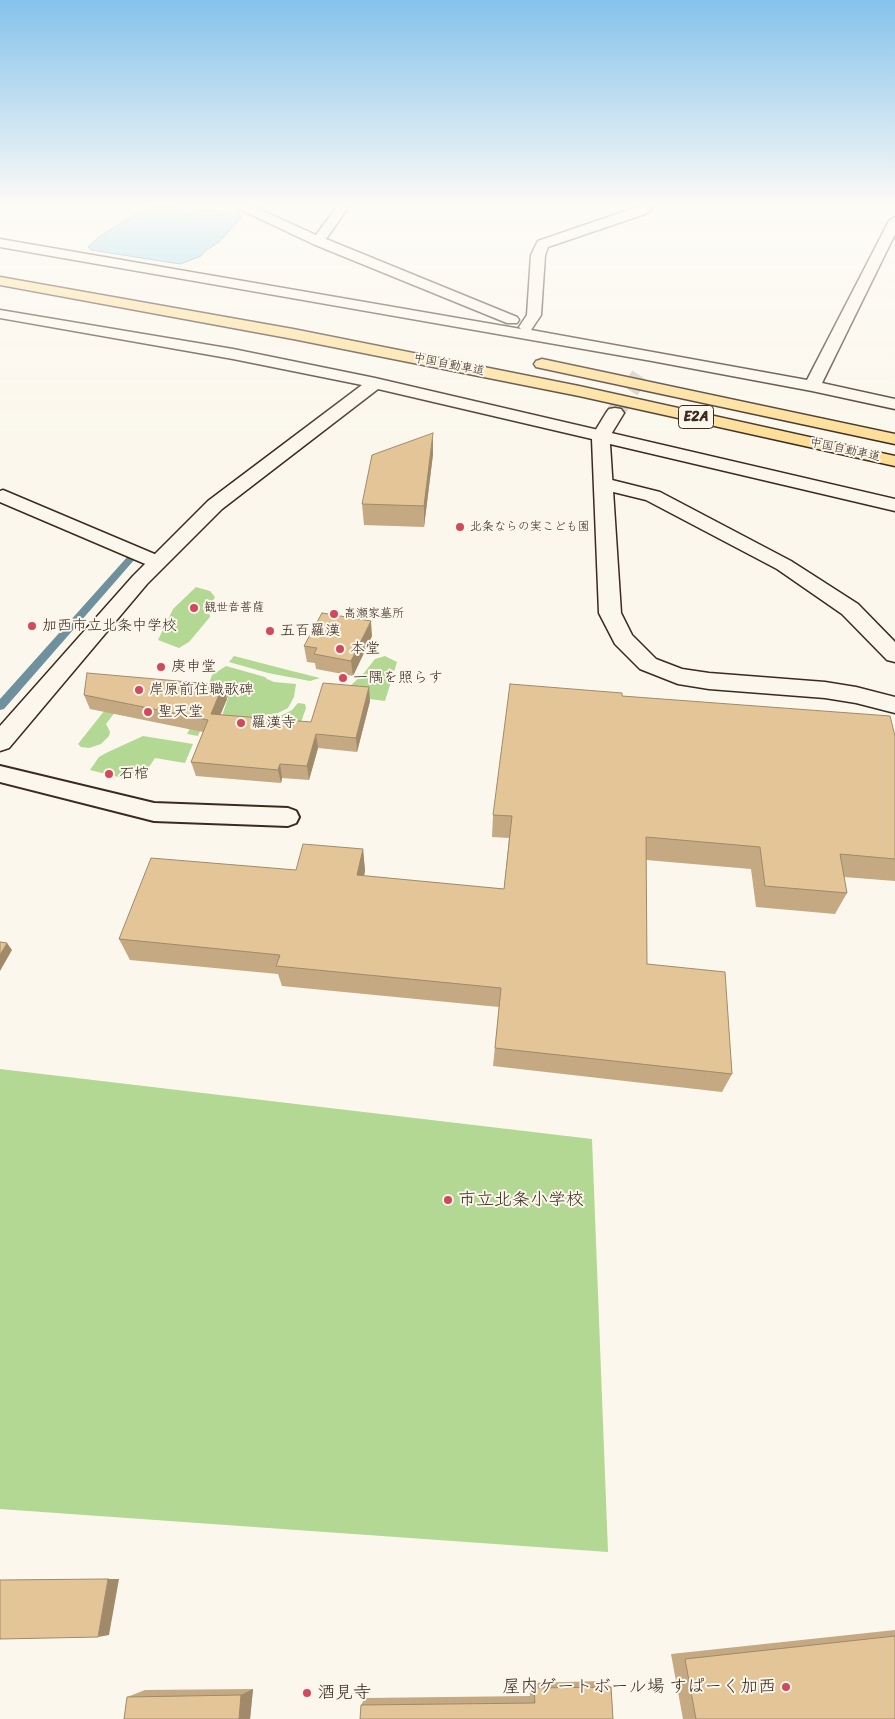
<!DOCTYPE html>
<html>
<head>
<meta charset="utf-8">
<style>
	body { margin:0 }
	canvas { display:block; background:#fbf7ec }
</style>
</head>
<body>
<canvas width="895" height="1719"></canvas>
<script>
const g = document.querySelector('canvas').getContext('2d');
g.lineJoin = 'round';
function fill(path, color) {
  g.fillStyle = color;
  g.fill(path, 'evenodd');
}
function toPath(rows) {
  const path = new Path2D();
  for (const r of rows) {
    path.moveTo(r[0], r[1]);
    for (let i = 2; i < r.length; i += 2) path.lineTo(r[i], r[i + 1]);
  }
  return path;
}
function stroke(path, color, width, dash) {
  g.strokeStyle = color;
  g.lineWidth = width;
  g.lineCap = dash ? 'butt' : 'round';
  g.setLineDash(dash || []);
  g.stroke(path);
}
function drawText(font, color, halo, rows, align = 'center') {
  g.font = font + ' Sriracha,"Klee One",sans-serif';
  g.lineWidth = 4;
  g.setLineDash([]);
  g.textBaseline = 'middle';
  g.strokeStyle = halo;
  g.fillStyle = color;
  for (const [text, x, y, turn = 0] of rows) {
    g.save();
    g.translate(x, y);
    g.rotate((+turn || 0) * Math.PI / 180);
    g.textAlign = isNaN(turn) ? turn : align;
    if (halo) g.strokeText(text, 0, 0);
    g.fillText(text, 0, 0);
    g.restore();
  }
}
const green = toPath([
	[196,587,210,591,215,597,209,607,210,617,189,642,179,648,158,640,173,609],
	[234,656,292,671,320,678,310,681,268,673,229,662],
	[385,656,397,662,385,701,346,696,346,690,364,673,375,659],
	[226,666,265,677,267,679,274,682,296,684,294,697,288,708,278,713,258,717,241,727,201,729,198,736,187,734,196,717,221,719,228,698,205,696,212,675],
	[128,681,119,707,106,724,110,732,109,736,101,744,89,748,81,747,78,744],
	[298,703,305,704,306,708,299,728,260,720,280,716,292,710],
	[143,736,193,744,185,763,155,758,145,773,139,775,132,773,126,779,90,770,99,757,106,753],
	[0,1069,592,1139,608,1552,0,1509]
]);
const water = toPath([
	[152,206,226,211,239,213,242,217,219,242,205,251,201,256,180,264,91,250,88,247,100,236,146,208,152,206]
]);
const stream = toPath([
	[132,554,135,555,135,559,4,709,0,710,0,699,129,555,132,554]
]);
const streetTunnel = toPath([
	[615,413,642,372]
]);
const lane = toPath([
	[0,766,154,803,288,808,296,811,299,817,296,823,288,826,154,821,0,782,0,766]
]);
const street = toPath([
	[235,205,250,205,316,235,338,205,350,205,326,239,517,317,519,320,517,323,507,323,313,244,237,208,235,205],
	[643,205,657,205,645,214,548,247,545,255,541,315,531,330,807,380,889,221,895,217,895,234,822,383,895,399,895,409,812,391,652,361,0,247,0,239,521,329,519,327,527,315,531,255,538,241,643,205],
	[615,408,621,409,624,413,610,436,607,440,601,441,595,440,592,436,606,413,609,409,615,408],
	[604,478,660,492,791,561,858,604,895,642,895,662,887,660,842,614,777,569,646,500,597,488,595,484,597,480,604,478],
	[3,490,164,558,167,562,164,566,157,568,150,566,0,502,0,491,3,490]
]);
const secondary = toPath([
	[0,310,233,349,375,378,895,499,895,511,610,444,621,613,632,635,656,659,682,669,709,673,825,682,856,687,895,697,895,713,856,703,825,698,709,689,678,684,640,669,615,644,599,613,592,439,378,389,222,509,147,584,9,748,0,751,0,726,133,576,208,501,362,385,233,359,0,318,0,310]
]);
const highway = toPath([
	[0,277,293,329,579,386,895,456,895,466,579,396,293,339,0,285,0,277],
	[542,359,895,434,895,444,536,367,534,364,536,361,542,359]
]);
const wall = toPath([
	[433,454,424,527,364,525,362,504],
	[372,636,353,676,316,669,315,663,307,662,304,646],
	[84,695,227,699,220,715,311,722,370,701,357,752,318,748,309,780,282,778,281,783,196,776,191,762,203,732,90,709],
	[622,696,895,736,895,881,844,877,847,893,835,914,756,907,751,869,646,860,647,964,732,1074,722,1092,493,1066,499,1007,282,986,278,974,130,960,119,939,296,870,363,849,365,871,364,876,504,889,509,838,492,837,493,815],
	[895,1630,895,1719,683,1719,671,1654],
	[602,1681,611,1687,613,1719,361,1705,365,1698,530,1696,529,1683],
	[253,1689,250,1719,127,1697,145,1690]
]);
const shadedWall = toPath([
	[433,433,433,454,424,527,424,506],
	[371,621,372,636,353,676,351,661],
	[223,685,227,699,215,728,211,714],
	[369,687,370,701,357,752,356,738],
	[316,734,318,748,309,780,307,766],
	[280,764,282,778,281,783,278,770],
	[363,849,365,871,359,897,357,875],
	[7,943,12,950,0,971,0,955],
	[108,1579,119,1579,109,1635,98,1637],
	[253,1689,250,1719,239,1719,241,1695]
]);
const building = toPath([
	[433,433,424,506,362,504,372,455,433,433],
	[322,613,371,621,351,661,314,654,317,648,304,646,322,613],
	[87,673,223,685,211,714,311,722,323,683,369,687,356,738,316,734,307,766,280,764,278,770,191,762,208,720,84,695,87,673],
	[510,684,622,693,622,696,890,716,895,736,895,859,840,854,847,893,765,886,760,847,646,837,647,964,725,972,732,1074,495,1048,501,988,276,966,280,955,119,939,151,858,296,870,303,844,363,849,357,875,504,889,512,816,493,815,510,684],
	[0,942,7,943,0,955,0,942],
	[108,1579,98,1637,0,1639,0,1580,108,1579],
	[895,1636,895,1719,696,1719,685,1659,895,1636],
	[611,1687,613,1719,360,1719,361,1705,535,1703,534,1688,611,1687],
	[241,1695,239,1719,124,1719,127,1697,241,1695]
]);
const markers = [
	[460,527,5,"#d1495b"],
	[194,608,5,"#d1495b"],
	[334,614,5,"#d1495b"],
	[32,626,5,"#d1495b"],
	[270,631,5,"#d1495b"],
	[340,649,5,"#d1495b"],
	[161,667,5,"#d1495b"],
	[343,678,5,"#d1495b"],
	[139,690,5,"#d1495b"],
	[148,712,5,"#d1495b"],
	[241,723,5,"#d1495b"],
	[109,774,5,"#d1495b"],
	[448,1200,5,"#d1495b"],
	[786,1687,5,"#d1495b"],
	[307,1693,5,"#d1495b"]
];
const farStreetnames = [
	["中国自動車道",449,365,11],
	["中国自動車道",845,450,12]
];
const farPoinames = [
	["北条ならの実こども園",470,527],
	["観世音菩薩",204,608],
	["高瀬家墓所",344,614]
];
const shields = [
	[696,417,35]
];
const shieldNames = [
	["E2A",696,417]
];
const poiNames = [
	["加西市立北条中学校",42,626],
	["五百羅漢",280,631],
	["本堂",350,649],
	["庚申堂",171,667],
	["一隅を照らす",353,678],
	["岸原前住職歌碑",149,690],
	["聖天堂",158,712],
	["羅漢寺",251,723],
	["石棺",119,774]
];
const nearPoinames = [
	["市立北条小学校",458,1200],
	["屋内ゲートボール場 すぱーく加西",776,1687,"right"],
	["酒見寺",317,1693]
];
fill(green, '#b2d893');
fill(water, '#90d6f1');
stroke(water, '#6e919d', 1);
fill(stream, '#6e919d');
stroke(streetTunnel, '#d5cec3', 18, [18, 9]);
stroke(lane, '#3b2a1e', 4);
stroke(street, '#3b2a1e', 3);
stroke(secondary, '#3b2a1e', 3);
stroke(highway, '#3b2a1e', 3);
fill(lane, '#fbf7ec');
fill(street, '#fbf7ec');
fill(secondary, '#fbf7ec');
fill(highway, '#fdde96');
fill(wall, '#c4a982');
fill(shadedWall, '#a08a6a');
fill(building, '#e4c597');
stroke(building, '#a08a6a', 1);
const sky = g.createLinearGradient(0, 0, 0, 445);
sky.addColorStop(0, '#85c2ec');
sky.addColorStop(0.46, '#fdfbf6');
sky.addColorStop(1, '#fdfbf600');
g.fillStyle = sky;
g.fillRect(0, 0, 895, 445);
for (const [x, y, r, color] of markers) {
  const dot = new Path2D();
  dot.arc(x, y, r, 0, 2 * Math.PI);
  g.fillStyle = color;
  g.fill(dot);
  stroke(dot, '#fbf7ec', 2);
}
drawText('12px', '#3b2a1e', '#fbf7ec', farStreetnames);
drawText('12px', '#3b2a1e', '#fbf7ec', farPoinames, 'left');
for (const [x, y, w] of shields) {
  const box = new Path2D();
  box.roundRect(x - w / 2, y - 11.5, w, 23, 4);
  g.fillStyle = '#fbf7ec';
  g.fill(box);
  stroke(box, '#3b2a1e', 1);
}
drawText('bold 14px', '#3b2a1e', null, shieldNames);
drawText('15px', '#3b2a1e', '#fbf7ec', poiNames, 'left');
drawText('18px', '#3b2a1e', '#fbf7ec', nearPoinames, 'left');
</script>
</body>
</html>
